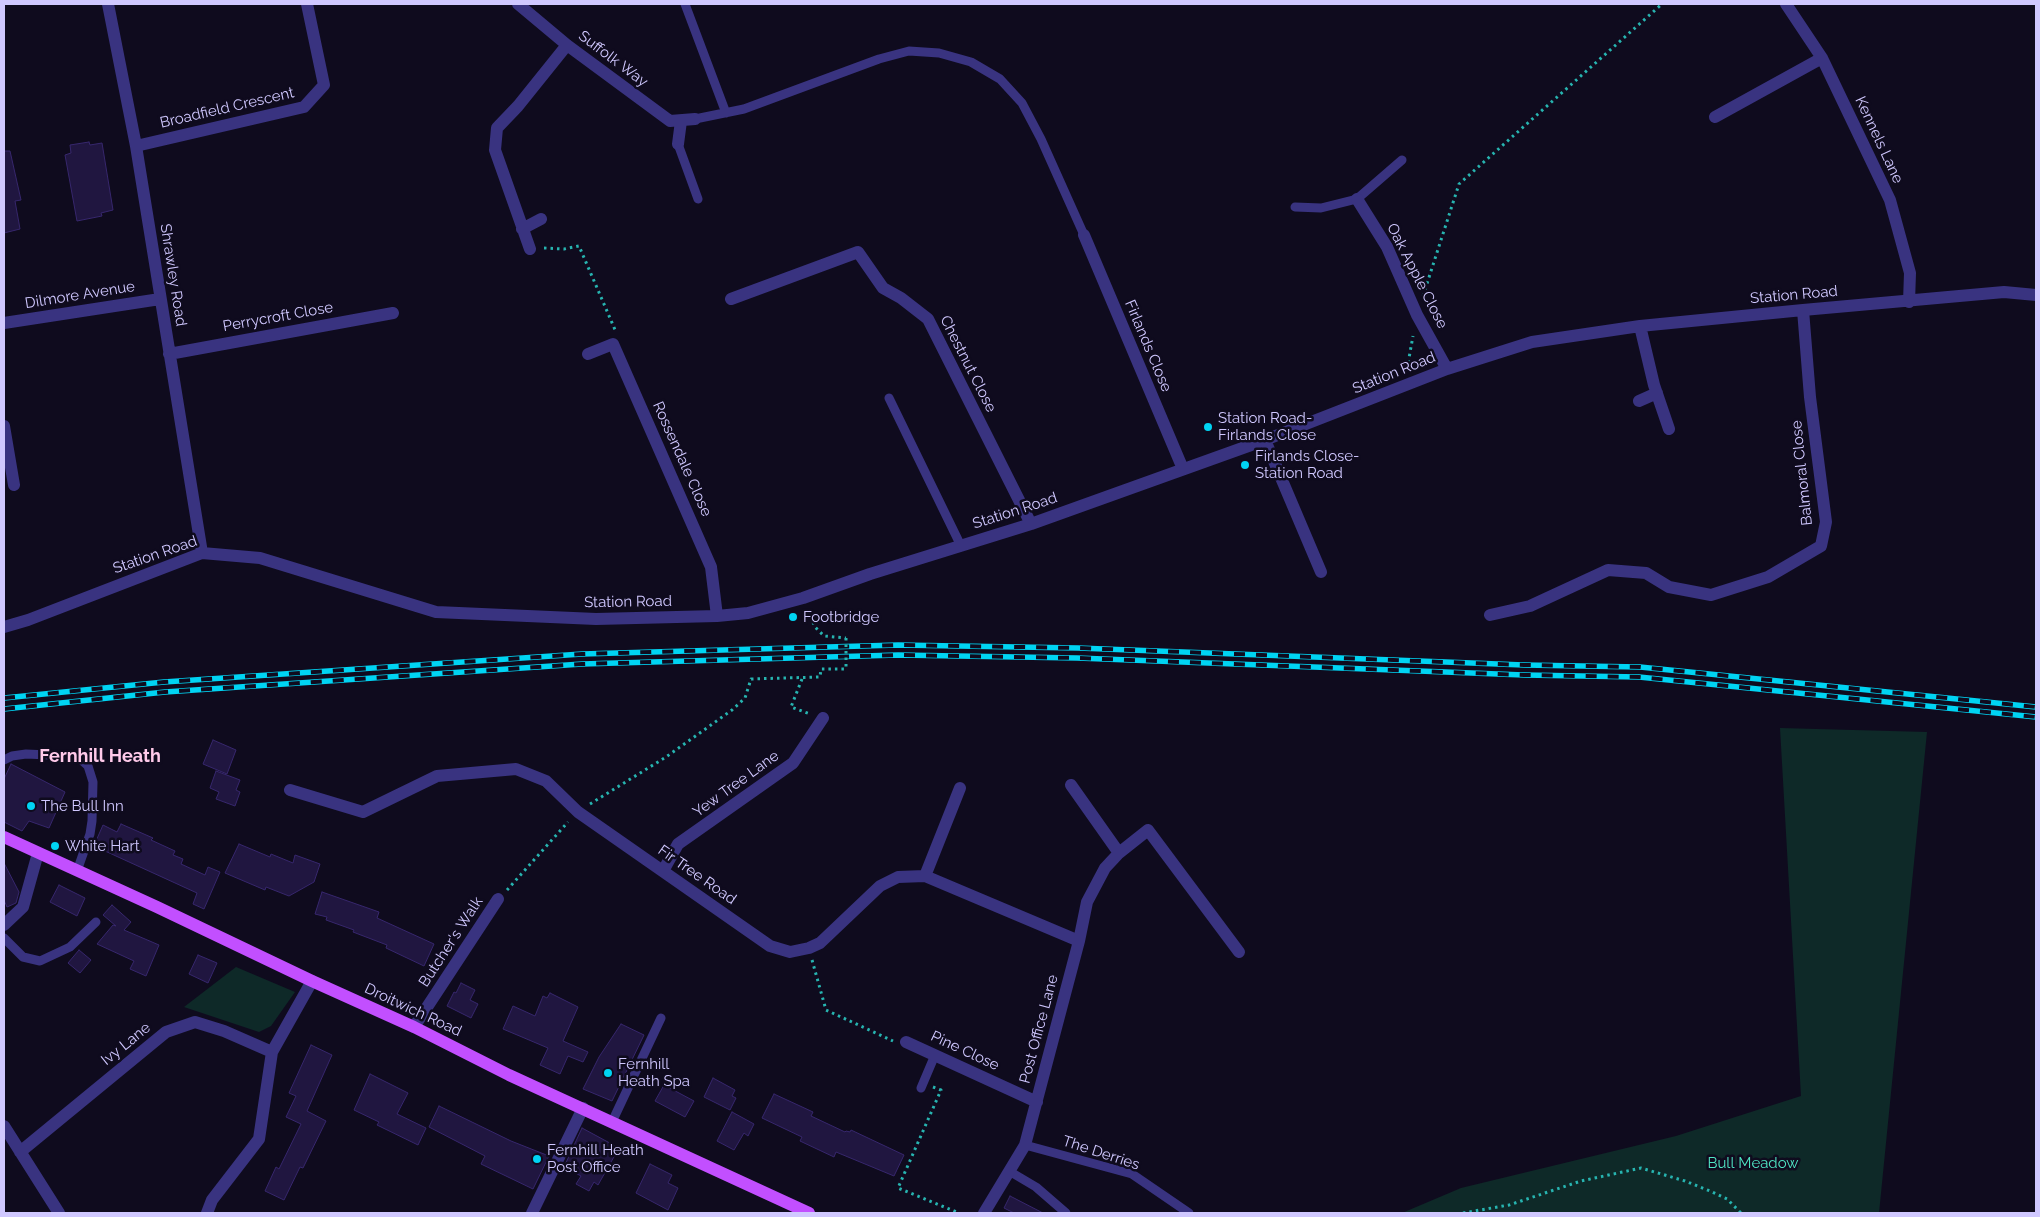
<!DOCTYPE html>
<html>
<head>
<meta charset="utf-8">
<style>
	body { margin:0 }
	#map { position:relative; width:2040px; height:1217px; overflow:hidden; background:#0f0b1e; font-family:Raleway,sans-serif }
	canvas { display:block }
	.frame { position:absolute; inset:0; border:5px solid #d0c8ff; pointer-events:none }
</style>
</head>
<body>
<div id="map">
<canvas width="2040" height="1217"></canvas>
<div class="frame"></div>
</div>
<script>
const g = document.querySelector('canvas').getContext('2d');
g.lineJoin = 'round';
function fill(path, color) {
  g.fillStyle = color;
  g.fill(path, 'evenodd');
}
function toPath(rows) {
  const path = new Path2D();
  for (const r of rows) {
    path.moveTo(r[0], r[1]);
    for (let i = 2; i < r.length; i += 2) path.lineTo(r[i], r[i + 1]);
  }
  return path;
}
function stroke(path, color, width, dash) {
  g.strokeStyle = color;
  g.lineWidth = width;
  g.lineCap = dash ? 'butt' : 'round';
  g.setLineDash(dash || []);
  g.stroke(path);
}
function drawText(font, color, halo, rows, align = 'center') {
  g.font = font + ' Raleway,sans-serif';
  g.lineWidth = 5;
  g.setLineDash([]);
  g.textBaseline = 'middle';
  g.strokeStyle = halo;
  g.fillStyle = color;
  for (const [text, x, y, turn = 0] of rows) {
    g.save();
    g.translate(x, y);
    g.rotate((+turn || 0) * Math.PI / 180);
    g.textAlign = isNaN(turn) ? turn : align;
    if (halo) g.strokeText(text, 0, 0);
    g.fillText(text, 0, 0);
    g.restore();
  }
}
const green = toPath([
	[1780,728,1927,732,1879,1213,1402,1213,1461,1188,1676,1136,1801,1096],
	[236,967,295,992,271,1026,259,1032,184,1007]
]);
const building = toPath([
	[89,142,90,145,102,143,113,210,101,213,102,216,77,221,65,155,71,153,70,145,89,142],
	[4,151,10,151,21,200,15,201,20,229,4,233,4,151],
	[213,740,236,750,227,774,203,764,213,740],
	[11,764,65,792,49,828,29,821,22,831,4,822,4,779,11,764],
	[216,771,240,780,236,790,240,792,235,806,216,799,219,792,210,788,216,771],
	[121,824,153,838,151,840,175,851,173,855,183,859,181,864,205,875,208,867,220,872,204,909,193,904,197,893,105,851,108,846,96,841,103,825,117,832,121,824],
	[239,844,270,857,271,854,293,863,295,855,320,864,314,882,289,896,266,887,265,890,225,873,239,844],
	[4,863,19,892,16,903,7,907,4,900,4,863],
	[59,885,85,898,77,916,50,902,59,885],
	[322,892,379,912,377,918,434,944,424,966,386,948,387,945,353,932,354,930,326,920,327,917,315,914,322,892],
	[112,905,131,922,124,930,159,945,146,976,130,969,134,961,97,944,113,925,116,926,103,915,112,905],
	[79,950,91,960,80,973,68,963,79,950],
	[198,955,217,963,208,983,189,974,198,955],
	[461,983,475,990,470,1000,478,1004,471,1018,447,1006,454,992,456,993,461,983],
	[550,993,578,1007,563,1041,588,1052,583,1062,568,1056,560,1074,540,1065,548,1048,503,1029,513,1006,535,1016,543,996,547,998,550,993],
	[621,1024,644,1035,612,1101,583,1089,599,1057,621,1024],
	[311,1045,332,1055,307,1111,326,1121,303,1168,300,1167,284,1200,265,1191,276,1167,279,1169,301,1124,286,1117,296,1096,289,1093,311,1045],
	[370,1074,408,1093,397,1114,426,1128,418,1145,377,1125,379,1122,354,1110,370,1074],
	[713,1078,735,1090,732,1096,736,1098,730,1110,704,1097,713,1078],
	[664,1085,694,1101,685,1117,655,1101,664,1085],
	[774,1094,813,1112,811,1116,845,1132,846,1131,850,1132,851,1130,904,1155,894,1176,836,1152,834,1157,800,1141,802,1137,762,1118,774,1094],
	[439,1106,511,1141,549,1156,533,1189,481,1164,485,1156,429,1127,439,1106],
	[732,1112,754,1124,748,1136,744,1133,734,1150,717,1141,732,1112],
	[582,1128,619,1148,598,1185,594,1182,589,1191,576,1184,581,1176,564,1167,582,1128],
	[650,1164,672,1175,668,1183,678,1188,668,1210,636,1193,650,1164],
	[1010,1196,1043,1213,1014,1213,1004,1208,1010,1196]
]);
const path = toPath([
	[544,248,564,249,579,246,616,332],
	[1423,296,1459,184,1662,4],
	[1407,369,1413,336],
	[808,610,815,627,824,636,846,638],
	[802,679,791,707,810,714],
	[590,804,666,757,732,710,745,698,751,679,820,677,821,669,846,669],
	[507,890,568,822],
	[812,960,826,1010,893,1041],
	[933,1087,941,1090,898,1188,959,1213],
	[1463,1213,1509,1205,1581,1181,1641,1168,1685,1181,1710,1191,1727,1199,1741,1213]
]);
const lane = toPath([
	[685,4,726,113],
	[695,119,744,109,879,59,909,51,939,53,971,62,1000,79,1022,103,1041,139,1084,235],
	[678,144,698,199],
	[1295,207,1321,208,1357,199,1402,160],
	[889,398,961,546],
	[4,760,12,756,26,754,71,756,79,758,88,766,93,782,92,821,90,834,77,871],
	[4,938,23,957,40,961,70,947,96,922],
	[921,1088,935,1055],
	[612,1122,661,1018],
	[1025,1145,1132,1174,1189,1213],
	[1009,1171,1036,1187,1066,1213]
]);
const street = toPath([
	[108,4,136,146,202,553],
	[518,4,567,45,670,121,695,119],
	[1786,4,1822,58,1890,200,1910,273,1909,302],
	[1715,117,1822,58],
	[678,144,681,121],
	[136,146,304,107,324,85,307,4],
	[1357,199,1387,247,1417,315,1447,369],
	[522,229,541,219],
	[1084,235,1183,469],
	[530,249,495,150,497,128,518,106,567,45],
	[731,299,858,252,883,288,901,298,928,319,1031,524],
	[4,323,160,299],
	[1640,326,1654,385,1669,429],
	[169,354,393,313],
	[588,354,613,344,711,567,717,616],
	[1639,401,1657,393],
	[4,426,14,485],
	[1265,440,1321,572],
	[1490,615,1530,606,1608,570,1646,573,1669,587,1711,595,1768,577,1821,546,1826,522,1810,397,1803,310],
	[4,627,28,620,202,553,260,558,436,612,596,619,717,616,748,613,803,598,870,574,1031,524,1265,440,1447,369,1532,342,1640,326,1803,310,2004,292,2036,295],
	[1071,785,1119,853,1148,830,1239,952],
	[290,790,363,812,437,776,516,769,546,781,578,812,770,946,790,952,809,948,820,943,880,886,898,877,925,876,1079,941],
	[663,871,678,844,793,763,823,718],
	[925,876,960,788],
	[4,925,23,907,38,853],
	[414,1027,498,899],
	[906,1042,1037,1102],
	[4,1126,59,1213],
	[20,1152,166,1032,195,1022,224,1031,272,1052],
	[207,1213,212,1200,259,1139,272,1052,312,981],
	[532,1213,583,1108],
	[984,1213,1025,1145,1079,941,1087,902,1105,868,1119,853]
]);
const primary = toPath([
	[4,837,157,907,312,981,414,1027,509,1075,809,1213]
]);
const rail = toPath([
	[4,698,164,682,582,654,898,645,1078,648,1524,665,1640,667,2036,707],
	[4,709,165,692,582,664,898,655,1077,658,1524,675,1639,677,2036,717]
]);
const pathBridge = toPath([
	[846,638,846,669]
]);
const markers = [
	[1208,427,5,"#00d4f3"],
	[1245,465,5,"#00d4f3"],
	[793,617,5,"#00d4f3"],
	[31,806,5,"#00d4f3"],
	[55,846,5,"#00d4f3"],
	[608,1073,5,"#00d4f3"],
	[537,1159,5,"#00d4f3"]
];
const streetNames = [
	["Suffolk Way",613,59,37],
	["Broadfield Crescent",227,108,-13],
	["Kennels Lane",1879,140,65],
	["Shrawley Road",173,275,81],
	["Oak Apple Close",1417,276,63],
	["Dilmore Avenue",80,295,-9],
	["Station Road",1794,295,-5],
	["Perrycroft Close",278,317,-10],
	["Firlands Close",1148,346,67],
	["Chestnut Close",968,364,63],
	["Station Road",1394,373,-22],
	["Rossendale Close",682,459,66],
	["Balmoral Close",1802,473,-96],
	["Station Road",1015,511,-18],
	["Station Road",155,555,-19],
	["Station Road",628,602,-1],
	["Yew Tree Lane",736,784,-36],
	["Fir Tree Road",697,875,35],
	["Butcher's Walk",451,942,-57],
	["Droitwich Road",413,1010,25],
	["Post Office Lane",1039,1029,-75],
	["Ivy Lane",126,1044,-39],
	["Pine Close",965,1051,25],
	["The Derries",1101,1153,18]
];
const poiNames = [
	["Station Road-",1218,418],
	["Firlands Close",1218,435],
	["Firlands Close-",1255,456],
	["Station Road",1255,473],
	["Footbridge",803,617],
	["The Bull Inn",41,806],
	["White Hart",65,846],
	["Fernhill",618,1064],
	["Heath Spa",618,1081],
	["Fernhill Heath",547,1150],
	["Post Office",547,1167]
];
const parkNames = [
	["Bull Meadow",1753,1163]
];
const quarterNames = [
	["Fernhill Heath",100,757]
];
fill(green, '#0e2928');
fill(building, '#201640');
stroke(building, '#37276d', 1);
stroke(path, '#27b4b0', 3, [2.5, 4]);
stroke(lane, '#393380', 9);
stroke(street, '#393380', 12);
stroke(primary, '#c24fff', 12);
stroke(rail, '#00d4f3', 5.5);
stroke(rail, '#0f0b1e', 4, [11]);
stroke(pathBridge, '#27b4b0', 3, [2.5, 4]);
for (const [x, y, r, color] of markers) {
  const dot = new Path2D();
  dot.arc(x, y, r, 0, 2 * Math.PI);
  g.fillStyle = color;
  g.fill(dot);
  stroke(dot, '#0f0b1e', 2);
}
drawText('15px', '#d0c8ff', '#0f0b1e', streetNames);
drawText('15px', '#d0c8ff', '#0f0b1e', poiNames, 'left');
drawText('15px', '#4fe4c3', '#0f0b1e', parkNames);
drawText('bold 18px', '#ffcaea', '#0f0b1e', quarterNames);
</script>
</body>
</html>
